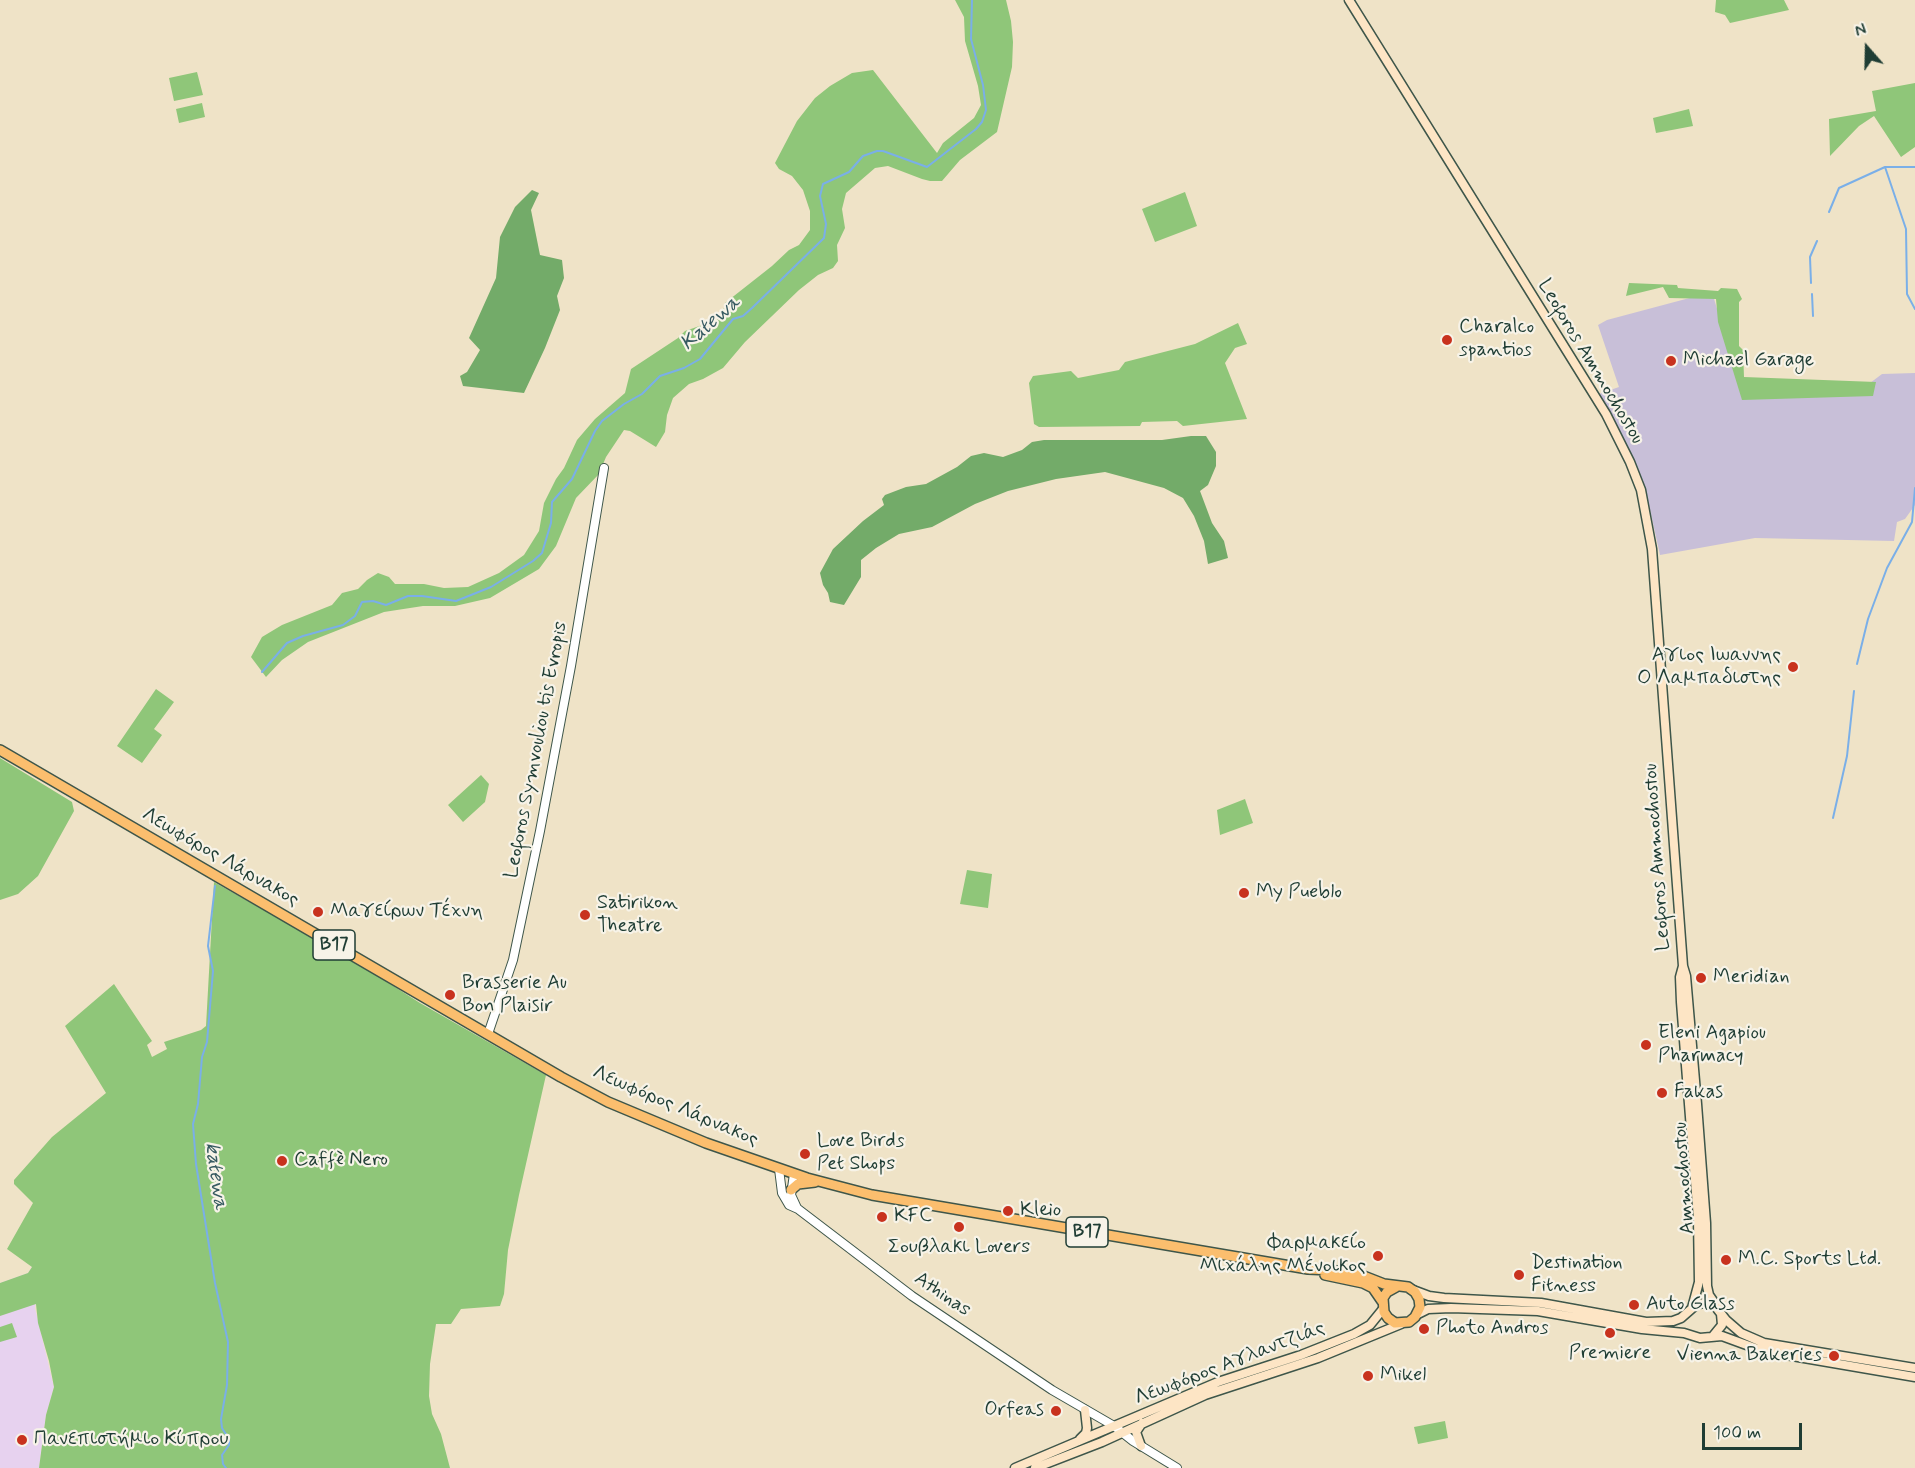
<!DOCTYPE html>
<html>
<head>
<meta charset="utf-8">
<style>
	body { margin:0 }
	#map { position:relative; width:1915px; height:1468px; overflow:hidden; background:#efe3c7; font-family:Mynerve,sans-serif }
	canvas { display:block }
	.north { position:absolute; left:1837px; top:18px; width:60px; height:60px; -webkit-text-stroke:4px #f7f3e8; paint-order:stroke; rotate:340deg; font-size:16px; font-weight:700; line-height:24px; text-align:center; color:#1f3d34 }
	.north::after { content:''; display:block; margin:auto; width:21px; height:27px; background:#1f3d34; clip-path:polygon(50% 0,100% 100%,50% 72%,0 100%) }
	.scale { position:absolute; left:1702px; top:1423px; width:100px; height:27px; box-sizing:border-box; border:3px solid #1f3d34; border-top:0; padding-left:8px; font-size:18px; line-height:21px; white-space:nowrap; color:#1f3d34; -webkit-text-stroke:4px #f7f3e8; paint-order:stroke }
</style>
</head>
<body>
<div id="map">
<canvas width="1915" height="1468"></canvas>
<div class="north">N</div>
<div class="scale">100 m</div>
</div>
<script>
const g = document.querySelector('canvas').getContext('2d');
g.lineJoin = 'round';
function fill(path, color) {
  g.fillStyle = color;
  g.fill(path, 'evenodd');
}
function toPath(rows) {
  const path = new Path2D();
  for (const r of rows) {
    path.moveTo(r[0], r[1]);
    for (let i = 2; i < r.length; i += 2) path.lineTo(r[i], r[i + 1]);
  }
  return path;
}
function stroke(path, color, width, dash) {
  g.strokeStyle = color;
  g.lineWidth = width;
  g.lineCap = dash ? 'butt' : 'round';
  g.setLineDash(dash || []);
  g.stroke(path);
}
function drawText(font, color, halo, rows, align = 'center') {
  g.font = font + ' Mynerve,sans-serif';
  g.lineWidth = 4.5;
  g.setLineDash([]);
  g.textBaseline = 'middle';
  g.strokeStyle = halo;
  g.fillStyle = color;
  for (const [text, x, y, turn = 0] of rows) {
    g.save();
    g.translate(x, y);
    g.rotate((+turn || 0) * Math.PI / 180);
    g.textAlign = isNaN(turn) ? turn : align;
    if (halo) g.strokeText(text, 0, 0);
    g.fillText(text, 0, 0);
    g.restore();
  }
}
const built = toPath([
	[32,1267,36,1302,35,1308,54,1387,46,1415,39,1468,0,1468,0,1283,28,1273]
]);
const industrial = toPath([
	[1712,292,1743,396,1858,392,1882,374,1915,373,1915,505,1905,519,1897,522,1894,541,1755,538,1660,555,1648,501,1635,465,1593,396,1619,387,1598,325,1607,320]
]);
const green = toPath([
	[955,0,1006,0,1011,21,1013,42,1012,67,997,132,960,160,942,181,930,181,922,179,888,166,875,168,846,193,842,209,845,228,837,245,838,261,833,268,818,275,799,290,745,342,723,368,703,379,689,384,673,398,667,415,665,432,656,447,630,431,624,430,606,457,599,474,576,498,556,546,539,569,490,598,455,606,423,606,384,612,308,642,282,660,266,677,251,657,262,637,282,625,332,605,342,593,358,589,367,580,378,573,389,577,395,584,424,584,444,588,468,587,499,573,524,555,539,531,544,503,556,479,564,468,577,440,595,419,625,393,631,369,678,338,685,331,717,320,723,312,725,303,772,266,789,250,799,245,810,230,810,211,803,190,792,176,779,169,775,163,797,121,815,98,830,86,852,73,873,70,937,153,943,143,974,118,981,105,978,86,965,41,964,17],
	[1716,0,1784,0,1789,10,1730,23,1725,15,1715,12],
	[197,72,203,95,174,101,169,78],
	[1915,83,1915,147,1901,157,1874,116,1859,126,1830,156,1829,119,1876,111,1872,91],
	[202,103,205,117,179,123,176,109],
	[1689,109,1693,126,1656,133,1653,118],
	[1185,192,1197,226,1155,242,1142,209],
	[1629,283,1677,285,1678,288,1718,291,1721,288,1737,289,1742,299,1739,302,1739,346,1743,350,1744,377,1876,382,1873,396,1742,400,1718,322,1716,299,1669,298,1663,287,1626,296],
	[1238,323,1247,344,1235,348,1225,363,1247,419,1183,426,1177,421,1142,422,1140,426,1039,427,1034,424,1029,383,1033,376,1071,371,1078,378,1119,370,1125,362,1195,344],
	[156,689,174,702,154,729,162,735,142,763,117,746],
	[0,758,72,802,74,811,38,876,18,894,0,900],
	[481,775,489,784,485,802,463,822,448,805],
	[1245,799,1253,823,1220,835,1217,810],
	[967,870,992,874,988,908,960,904],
	[214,882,354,961,420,1003,546,1075,519,1195,508,1250,504,1294,500,1306,461,1309,451,1324,436,1324,430,1364,429,1396,432,1414,441,1434,450,1468,39,1468,46,1415,54,1387,49,1361,38,1323,36,1304,0,1316,0,1283,28,1273,32,1267,7,1249,33,1203,14,1184,14,1180,52,1137,106,1093,65,1026,114,984,152,1041,147,1045,152,1057,167,1049,164,1042,201,1030,206,1026],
	[12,1323,17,1337,0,1342,0,1327],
	[1445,1421,1448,1438,1418,1444,1414,1427]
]);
const forest = toPath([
	[532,190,539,193,531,210,540,255,562,260,564,278,557,296,560,310,545,348,524,393,463,386,460,376,467,372,480,350,469,338,496,278,500,237,515,207],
	[1191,436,1206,436,1216,452,1216,466,1208,485,1200,491,1212,523,1224,541,1228,558,1208,564,1204,541,1194,516,1183,498,1164,488,1105,472,1056,479,1008,491,975,504,932,527,899,534,876,548,861,560,861,577,844,605,830,602,828,593,823,585,820,573,833,549,863,521,884,505,882,499,885,495,906,487,926,484,957,467,971,456,984,453,1003,457,1022,450,1032,442,1044,440,1162,440]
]);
const stream = toPath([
	[1885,167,1906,229,1907,294,1915,309],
	[1829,212,1839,188,1885,167,1915,167],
	[1811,283,1810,257,1817,241],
	[1812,294,1813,316],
	[1857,664,1868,619,1887,568,1912,522,1915,488],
	[262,672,287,643,303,636,343,625,355,616,362,602,373,601,386,605,408,596,422,596,456,601,491,587,533,561,542,553,551,523,552,502,572,479,595,431,602,421,624,404,642,394,660,376,684,368,700,359,733,319,743,316,752,308,824,238,826,224,820,196,823,184,849,172,863,156,877,151,883,151,927,167,976,129,982,122,986,110,983,85,971,39,972,0],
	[1833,818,1847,756,1854,691],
	[215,886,208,946,213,971,207,1042,202,1057,198,1104,193,1124,196,1164,215,1283,228,1342,227,1385,221,1419,222,1428,229,1439,229,1445,222,1455,223,1464,226,1468]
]);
const tertiary = toPath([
	[488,1034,513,960,540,831,571,666,604,468],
	[779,1169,782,1193,789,1205,798,1209,912,1296,1052,1390,1114,1426,1133,1441,1177,1468],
	[794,1174,791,1195,797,1208]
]);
const secondary = toPath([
	[1349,0,1606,414,1630,462,1641,490,1652,549,1683,966,1686,976,1697,1104,1706,1223,1707,1286,1709,1295,1718,1308],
	[1683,966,1680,977,1681,1002,1698,1219,1699,1282,1692,1308],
	[1413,1290,1429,1296,1444,1298,1541,1303,1646,1322,1673,1321,1681,1318,1697,1304,1707,1303,1715,1306,1726,1320,1741,1333,1764,1343,1915,1368],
	[1418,1314,1428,1309,1451,1308,1538,1311,1642,1329,1684,1333,1700,1338,1722,1336,1763,1351,1915,1377],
	[1713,1336,1722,1325,1721,1314],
	[1080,1439,1086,1433,1087,1428,1085,1410],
	[1141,1446,1136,1432,1142,1423],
	[1015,1468,1218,1382,1301,1355,1354,1334,1370,1325,1383,1309],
	[1035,1468,1102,1442,1205,1395,1318,1358,1401,1324]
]);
const primary = toPath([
	[0,750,561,1077,608,1102,706,1143,807,1178,872,1195,1308,1269,1330,1270,1361,1275,1384,1284,1408,1287,1415,1292,1419,1299,1420,1307,1415,1317,1409,1322,1395,1323,1388,1318,1384,1312,1383,1298,1387,1292,1396,1287],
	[791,1190,798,1184,815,1182],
	[1325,1275,1363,1283,1373,1288,1382,1301]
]);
const markers = [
	[1447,340,6,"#c8321e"],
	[1671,361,6,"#c8321e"],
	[1793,667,6,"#c8321e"],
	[1244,893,6,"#c8321e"],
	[318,912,6,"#c8321e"],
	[585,915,6,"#c8321e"],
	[1701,978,6,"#c8321e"],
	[450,995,6,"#c8321e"],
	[1646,1045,6,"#c8321e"],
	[1662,1093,6,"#c8321e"],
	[805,1154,6,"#c8321e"],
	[282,1161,6,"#c8321e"],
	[1008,1211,6,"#c8321e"],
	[882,1217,6,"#c8321e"],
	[959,1227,6,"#c8321e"],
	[1378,1256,6,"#c8321e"],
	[1726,1260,6,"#c8321e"],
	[1519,1275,6,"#c8321e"],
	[1634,1305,6,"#c8321e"],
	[1424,1329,6,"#c8321e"],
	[1610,1333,6,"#c8321e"],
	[1834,1356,6,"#c8321e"],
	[1368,1376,6,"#c8321e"],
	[1056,1411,6,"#c8321e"],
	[22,1440,6,"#c8321e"]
];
const shields = [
	[334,945,42],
	[1087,1232,42]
];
const shieldNames = [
	["B17",334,945],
	["B17",1087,1232]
];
const poiNames = [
	["Charalco",1459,328],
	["spantios",1459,351],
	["Michael Garage",1683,361],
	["Αγιος Ιωαννης",1781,656,"right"],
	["Ο Λαμπαδιστης",1781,679,"right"],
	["My Pueblo",1256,893],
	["Satirikon",597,904],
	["Theatre",597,927],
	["Μαγείρων Τέχνη",330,912],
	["Meridian",1713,978],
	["Brasserie Au",462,984],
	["Bon Plaisir",462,1007],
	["Eleni Agapiou",1658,1034],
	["Pharmacy",1658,1057],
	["Fakas",1674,1093],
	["Love Birds",817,1142],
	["Pet Shops",817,1165],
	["Caffè Nero",294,1161],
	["Kleio",1020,1211],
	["KFC",894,1217],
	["Φαρμακείο",1366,1244,"right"],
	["Μιχάλης Μένοικος",1366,1267,"right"],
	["Σουβλακι Lovers",959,1248,"center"],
	["M.C. Sports Ltd.",1738,1260],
	["Destination",1531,1264],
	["Fitness",1531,1287],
	["Auto Glass",1646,1305],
	["Photo Andros",1436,1329],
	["Premiere",1610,1354,"center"],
	["Vienna Bakeries",1822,1356,"right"],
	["Mikel",1380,1376],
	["Orfeas",1044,1411,"right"],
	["Πανεπιστήμιο Κύπρου",34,1440]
];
const streetNames = [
	["Leoforos Ammochostou",1590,362,59],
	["Leoforos Symvouliou tis Evropis",537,750,-79],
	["Leoforos Ammochostou",1658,857,-94],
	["Λεωφόρος Λάρνακος",220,858,30],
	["Λεωφόρος Λάρνακος",675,1107,23],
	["Ammochostou",1685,1178,-94],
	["Athinas",942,1295,34],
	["Λεωφόρος Αγλαντζιάς",1230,1364,-21]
];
const waterNames = [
	["Katewa",711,324,-41],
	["katewa",215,1176,82]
];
fill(built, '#e7d2ef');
fill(industrial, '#c8bfd8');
fill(green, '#8fc679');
fill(forest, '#73ab69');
stroke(stream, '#7aafe8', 2);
stroke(tertiary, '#3e564a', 10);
stroke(secondary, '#3e564a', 11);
stroke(primary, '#3e564a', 12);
stroke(tertiary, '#fff', 8);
stroke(secondary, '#fde5c5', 8);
stroke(primary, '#fbbe6e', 9);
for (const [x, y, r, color] of markers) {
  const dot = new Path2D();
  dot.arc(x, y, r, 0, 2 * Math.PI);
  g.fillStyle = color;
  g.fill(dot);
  stroke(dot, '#f7f3e8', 2);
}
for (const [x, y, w] of shields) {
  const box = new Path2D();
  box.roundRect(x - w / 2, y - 15, w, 30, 4.5);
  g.fillStyle = '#f7f3e8';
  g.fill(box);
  stroke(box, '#1f3d34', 1.5);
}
drawText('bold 18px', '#1f3d34', null, shieldNames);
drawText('20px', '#1f3d34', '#f7f3e8', poiNames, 'left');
drawText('20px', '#1f3d34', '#f7f3e8', streetNames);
drawText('italic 21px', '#365a61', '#f7f3e8', waterNames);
</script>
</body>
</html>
